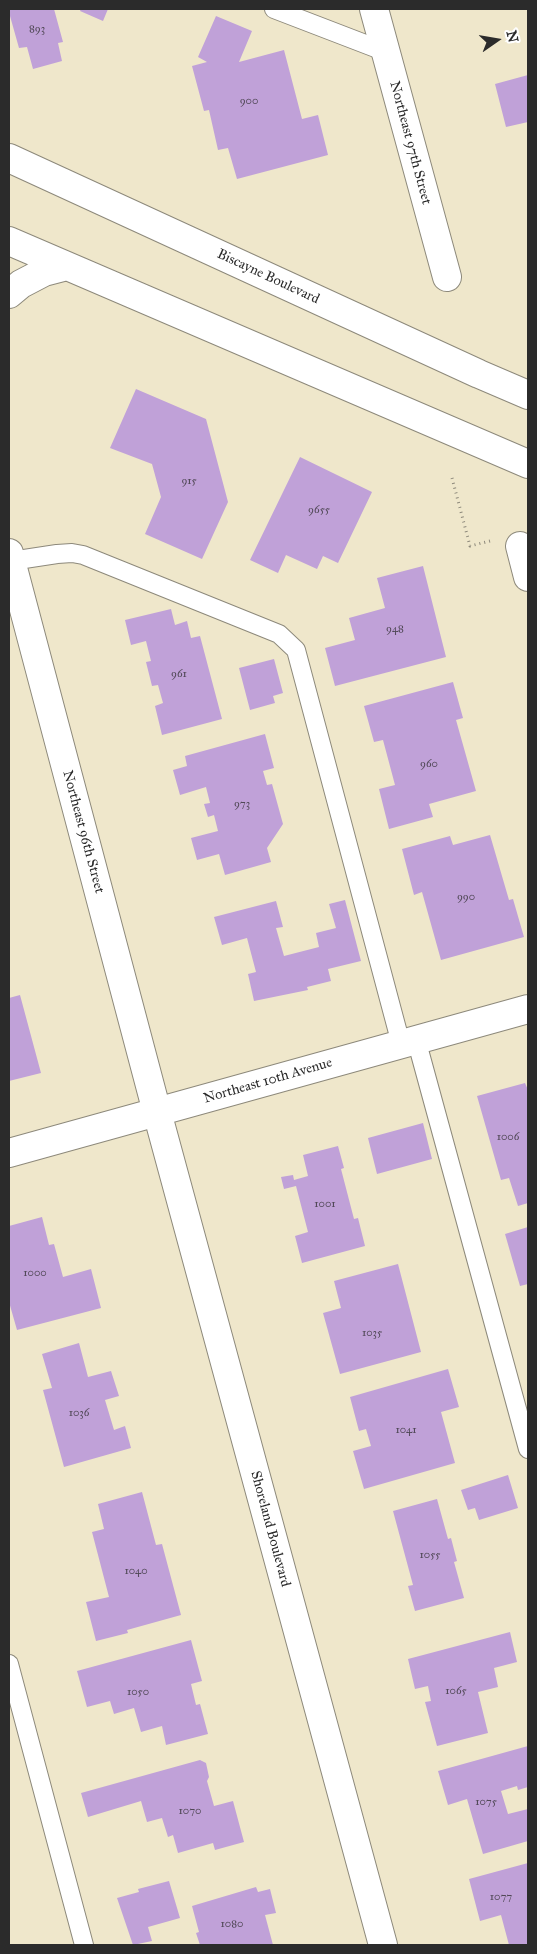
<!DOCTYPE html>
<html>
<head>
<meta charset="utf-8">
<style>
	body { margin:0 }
	#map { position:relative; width:537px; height:1954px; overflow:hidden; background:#efe7cb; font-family:"IM FELL Great Primer",serif }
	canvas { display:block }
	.frame { position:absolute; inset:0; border:10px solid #2b2b2b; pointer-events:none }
	.north { position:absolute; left:472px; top:15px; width:50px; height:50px; -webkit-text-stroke:4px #fff; paint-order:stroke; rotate:77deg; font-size:14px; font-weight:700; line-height:20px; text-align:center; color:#2b2b2b }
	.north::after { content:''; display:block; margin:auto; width:18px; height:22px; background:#2b2b2b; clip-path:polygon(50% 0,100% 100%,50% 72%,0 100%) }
</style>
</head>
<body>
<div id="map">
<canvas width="537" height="1954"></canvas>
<div class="frame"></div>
<div class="north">N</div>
</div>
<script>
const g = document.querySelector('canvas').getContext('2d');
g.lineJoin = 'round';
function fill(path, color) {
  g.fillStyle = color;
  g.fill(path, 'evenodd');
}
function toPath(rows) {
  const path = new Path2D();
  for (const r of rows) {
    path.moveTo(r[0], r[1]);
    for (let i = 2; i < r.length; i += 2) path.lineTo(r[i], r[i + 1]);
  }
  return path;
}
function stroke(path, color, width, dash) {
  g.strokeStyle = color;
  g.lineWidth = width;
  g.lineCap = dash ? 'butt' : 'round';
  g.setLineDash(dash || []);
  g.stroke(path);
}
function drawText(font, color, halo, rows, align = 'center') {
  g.font = font + ' "IM FELL Great Primer",serif';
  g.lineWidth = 5;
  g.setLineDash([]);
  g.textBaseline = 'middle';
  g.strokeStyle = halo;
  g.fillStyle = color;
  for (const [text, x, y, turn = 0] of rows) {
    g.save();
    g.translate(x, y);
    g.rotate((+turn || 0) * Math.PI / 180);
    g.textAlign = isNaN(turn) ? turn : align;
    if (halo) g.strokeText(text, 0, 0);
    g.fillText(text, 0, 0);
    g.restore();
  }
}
const building = toPath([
	[9,9,54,9,63,42,58,43,62,61,33,69,27,47,19,48,10,16,9,16],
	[81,9,108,9,103,21,80,11],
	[216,16,252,31,239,62,284,50,302,119,318,115,328,155,237,179,228,148,218,150,209,110,204,111,192,66,207,62,198,57],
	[528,75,528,122,506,127,495,84],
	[136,389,206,419,228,502,202,559,145,534,161,497,152,464,110,448],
	[300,457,372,492,338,563,323,556,317,569,286,555,278,573,250,560],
	[423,566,446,657,335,686,325,648,355,640,349,618,385,608,377,578],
	[171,609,175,625,187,621,191,638,200,636,222,719,162,735,155,706,163,703,158,685,152,686,146,662,151,661,146,641,131,645,125,620],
	[274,659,283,693,273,696,275,703,250,710,239,668],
	[453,682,463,718,456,720,476,791,429,804,433,817,389,829,379,789,395,785,383,740,374,742,364,706],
	[265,734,274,768,263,771,267,785,272,784,283,824,267,848,271,862,225,875,219,854,197,860,191,838,218,831,214,815,208,817,204,804,210,803,206,787,180,795,173,770,187,766,185,756],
	[490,835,509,900,513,899,524,937,441,960,422,892,414,895,402,849,450,836,453,845],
	[345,900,361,961,328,969,331,981,307,987,308,990,254,1001,248,974,256,972,247,938,222,945,214,917,276,901,283,927,276,928,284,956,319,947,316,933,336,928,329,904],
	[20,995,41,1073,9,1081,9,998],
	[525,1083,528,1090,528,1203,518,1206,509,1178,501,1180,477,1096],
	[423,1123,432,1159,377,1174,368,1138],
	[338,1146,344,1168,341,1169,354,1219,358,1218,365,1246,302,1263,295,1236,308,1232,296,1186,284,1189,281,1177,293,1175,294,1180,308,1176,303,1155],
	[42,1217,49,1245,54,1244,63,1277,91,1269,101,1308,17,1330,9,1302,9,1226],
	[528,1227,528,1284,520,1286,505,1234],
	[398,1264,421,1352,340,1374,323,1313,341,1308,334,1281],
	[79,1343,88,1377,111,1371,119,1396,105,1400,114,1430,125,1426,131,1448,64,1467,43,1390,52,1388,42,1354],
	[448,1369,459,1407,441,1412,455,1463,364,1489,353,1451,371,1446,366,1429,359,1431,350,1397],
	[508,1475,518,1508,479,1520,475,1508,468,1510,461,1490],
	[142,1492,156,1545,162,1544,181,1615,127,1630,128,1633,96,1641,86,1602,109,1597,92,1532,104,1529,98,1504],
	[437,1499,448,1539,451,1538,457,1561,454,1562,464,1598,415,1611,408,1586,413,1585,393,1511],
	[510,1632,517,1662,494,1668,498,1687,478,1692,488,1733,437,1746,425,1702,431,1701,428,1686,415,1689,408,1659],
	[191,1640,202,1681,191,1684,196,1705,200,1704,208,1734,166,1745,162,1726,141,1732,134,1708,114,1714,110,1701,87,1707,77,1671],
	[528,1746,528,1787,518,1790,517,1786,501,1791,508,1814,528,1809,528,1841,483,1854,467,1799,448,1805,438,1771],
	[200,1760,206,1763,209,1777,207,1781,214,1806,233,1801,244,1842,215,1850,213,1843,178,1853,173,1835,168,1837,162,1818,147,1822,141,1801,88,1817,81,1793],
	[528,1863,528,1945,509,1945,501,1915,480,1921,469,1879],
	[169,1881,180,1918,148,1927,152,1941,133,1945,117,1898,139,1892,138,1889],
	[256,1887,258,1892,270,1889,276,1913,265,1915,273,1945,200,1945,196,1933,199,1932,192,1906]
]);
const path = toPath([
	[452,478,470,546,490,541]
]);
const service = toPath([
	[274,9,386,52],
	[11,561,57,554,72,553,83,555,279,634,296,650,401,1044],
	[416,1039,528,1449],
	[9,1664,84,1945]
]);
const minor = toPath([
	[374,9,447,277],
	[520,546,528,577],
	[157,1112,383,1945]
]);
const tertiary = toPath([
	[9,553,157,1112],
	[9,1153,528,1009]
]);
const primary = toPath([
	[9,158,479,374,528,395],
	[9,241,528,464],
	[9,294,21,284,44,272,67,266]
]);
const numberNames = [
	["893",37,29],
	["900",249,101],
	["915",189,481],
	["9655",319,510],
	["948",395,629],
	["961",179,674],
	["960",429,764],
	["973",242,804],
	["990",466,897],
	["1006",508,1137],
	["1001",325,1204],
	["1000",35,1273],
	["1035",372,1333],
	["1036",79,1413],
	["1041",406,1430],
	["1055",430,1555],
	["1040",136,1571],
	["1065",456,1691],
	["1050",138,1692],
	["1075",486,1802],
	["1070",190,1811],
	["1077",501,1897],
	["1080",232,1924]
];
const streetNames = [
	["Northeast 97th Street",410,143,75],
	["Biscayne Boulevard",268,277,25],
	["Northeast 96th Street",83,832,75],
	["Northeast 10th Avenue",268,1081,-16],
	["Shoreland Boulevard",270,1529,75]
];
fill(building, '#c0a1d8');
stroke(service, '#8d897b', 20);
stroke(minor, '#8d897b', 30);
stroke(tertiary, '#8d897b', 30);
stroke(primary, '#8d897b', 30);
stroke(path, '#8d897b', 3, [1, 4]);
stroke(service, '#fff', 18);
stroke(minor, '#fff', 28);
stroke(tertiary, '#fff', 28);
stroke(primary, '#fff', 28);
drawText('11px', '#504856', null, numberNames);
drawText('14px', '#2b2b2b', '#fff', streetNames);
</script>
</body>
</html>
